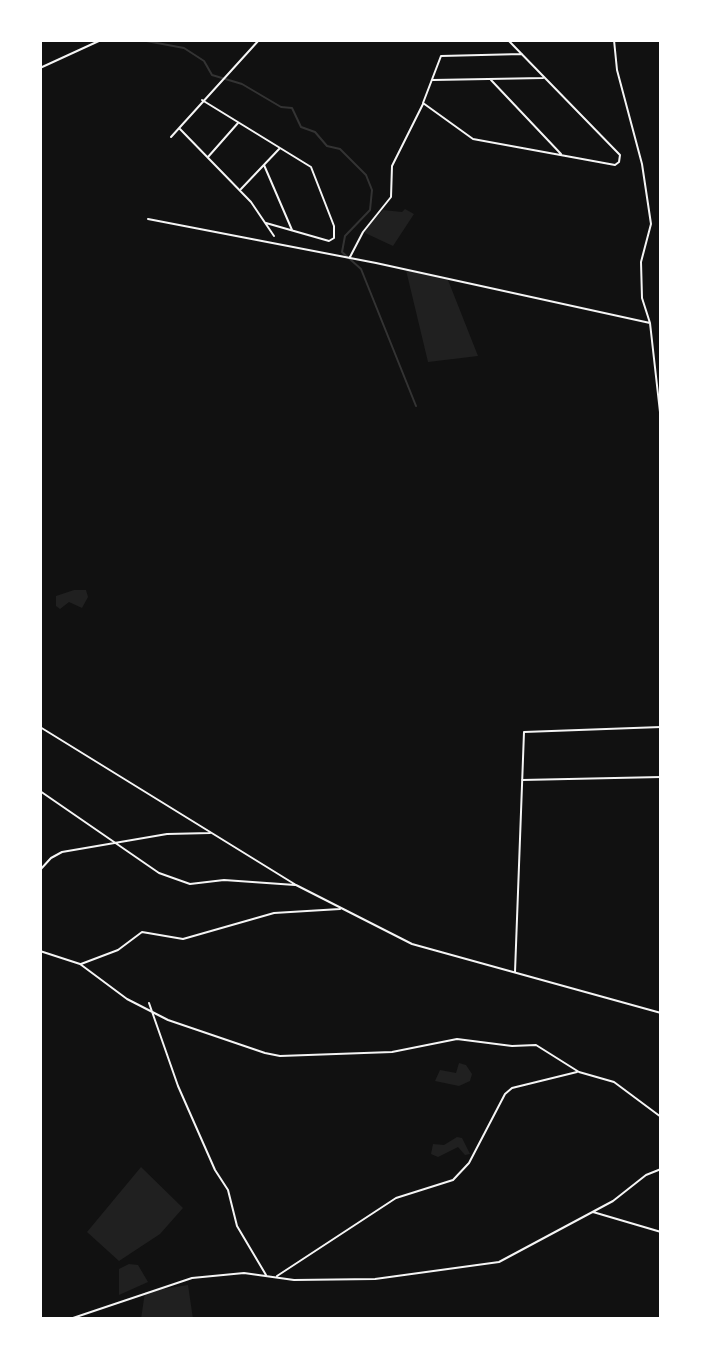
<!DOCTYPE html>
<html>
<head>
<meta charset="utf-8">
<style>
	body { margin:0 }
	#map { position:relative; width:701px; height:1359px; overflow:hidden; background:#111; font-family:"Source Sans 3",sans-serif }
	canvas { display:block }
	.frame { position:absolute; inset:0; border:42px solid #fff; pointer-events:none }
</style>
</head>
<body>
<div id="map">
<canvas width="701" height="1359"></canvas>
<div class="frame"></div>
</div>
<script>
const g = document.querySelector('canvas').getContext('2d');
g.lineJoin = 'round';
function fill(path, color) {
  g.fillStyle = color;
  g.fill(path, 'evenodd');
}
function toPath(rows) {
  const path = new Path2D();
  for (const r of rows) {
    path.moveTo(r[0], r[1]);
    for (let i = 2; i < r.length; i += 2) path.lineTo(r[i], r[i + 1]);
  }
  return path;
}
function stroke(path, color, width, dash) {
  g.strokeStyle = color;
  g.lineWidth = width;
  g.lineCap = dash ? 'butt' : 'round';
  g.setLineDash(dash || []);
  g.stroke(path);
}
const green = toPath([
	[405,209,414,214,393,246,363,232,383,210,402,212],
	[406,270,448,280,478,356,428,362],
	[74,590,86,590,88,597,82,608,69,602,60,609,56,606,56,596],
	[459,1063,466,1065,472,1074,470,1081,459,1086,435,1081,440,1070,456,1073],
	[457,1137,462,1138,470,1154,465,1155,458,1147,438,1157,431,1154,433,1144,444,1145],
	[141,1167,183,1208,160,1234,119,1261,87,1232],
	[129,1264,138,1265,148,1282,119,1295,119,1269],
	[188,1285,193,1319,141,1319,145,1292]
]);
const stream = toPath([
	[141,40,184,48,204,61,212,75,242,84,281,107,292,108,301,127,315,132,327,146,340,149,366,175,372,190,370,210,345,236,342,252,361,269,416,406]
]);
const minor = toPath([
	[508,40,620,155,619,162,615,165,473,139,423,103,441,56,522,54],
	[614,40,617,70,642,164,651,224,641,262,642,298,650,323,661,421],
	[40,68,101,40],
	[433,80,543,78],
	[491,80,561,154],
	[202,100,311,167,334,226,334,238,329,241,266,223],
	[179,128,251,202,274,236],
	[171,137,259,40],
	[208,157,238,123],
	[264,165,292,230],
	[241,189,280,148],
	[148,219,376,263,650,323],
	[350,257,363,232,391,197,392,166,423,104],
	[40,727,296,885,412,944,661,1013],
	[522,780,661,777],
	[40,791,159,873,190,884,224,880,295,885],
	[40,870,51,858,62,852,167,834,210,833],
	[40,951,80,964,127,999,168,1020,265,1053,280,1056,392,1052,457,1039,512,1046,536,1045,579,1072,614,1082,661,1117],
	[81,964,118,950,142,932,183,939,274,913,340,909],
	[515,972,524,732,661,727],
	[149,1003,178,1086,215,1170,228,1190,237,1226,266,1275],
	[593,1212,661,1232],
	[277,1276,396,1198,453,1180,469,1163,505,1094,512,1088,577,1072],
	[70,1319,192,1278,244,1273,294,1280,375,1279,499,1262,613,1201,646,1175,661,1169]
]);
fill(green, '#202020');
stroke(stream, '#333', 2);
stroke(minor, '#f5f5f5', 2);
</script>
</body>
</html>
